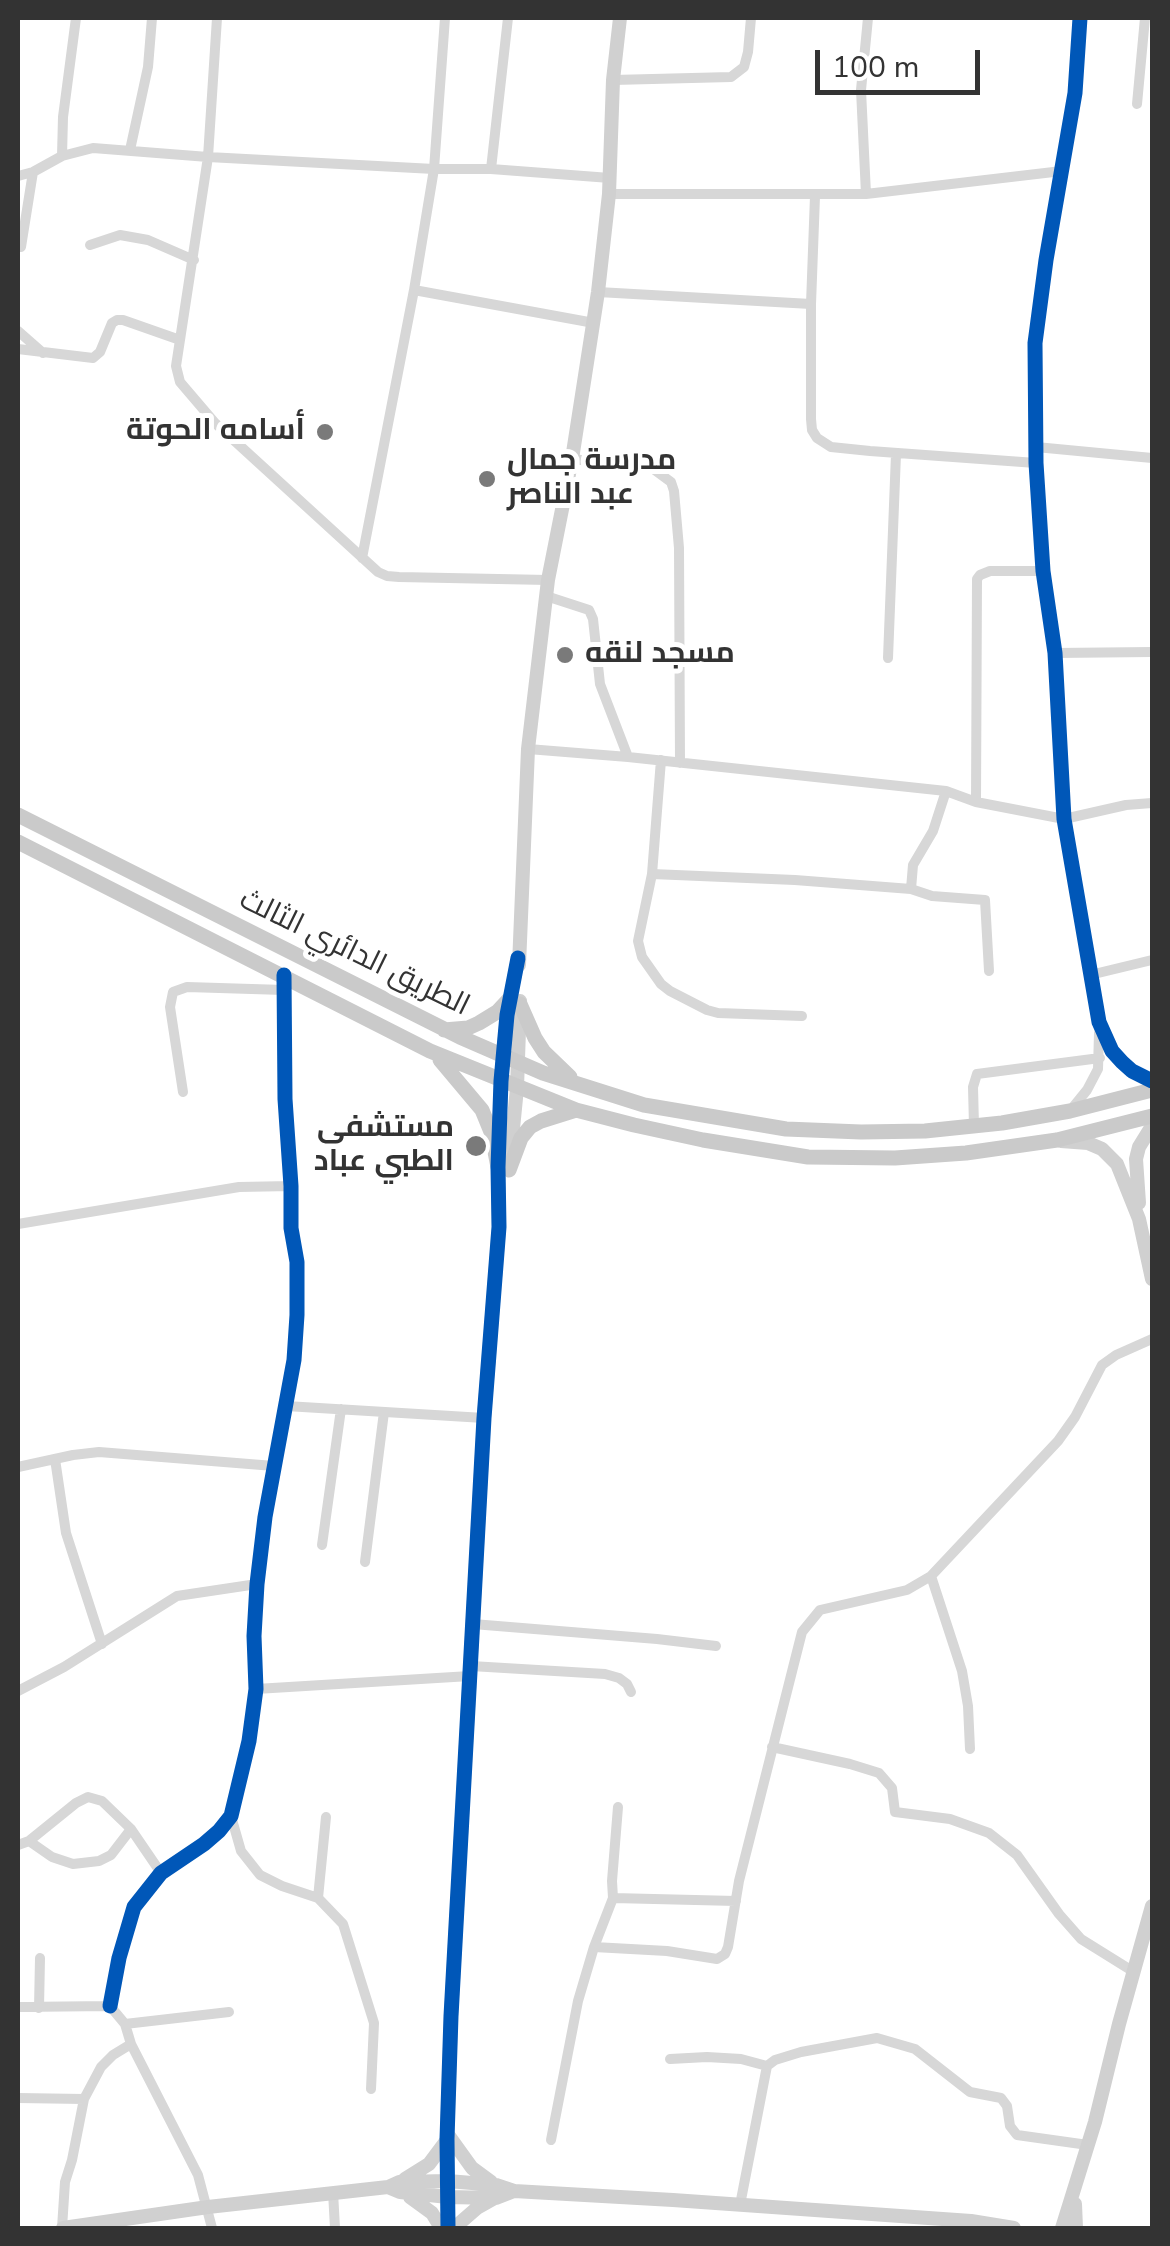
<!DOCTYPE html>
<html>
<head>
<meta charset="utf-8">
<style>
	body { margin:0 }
	#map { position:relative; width:1170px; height:2246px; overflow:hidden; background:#fff; font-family:"Nunito Sans",sans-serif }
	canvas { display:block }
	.frame { position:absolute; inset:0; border:20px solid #333; pointer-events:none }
	.scale { position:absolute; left:815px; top:50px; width:165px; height:45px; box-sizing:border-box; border:5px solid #333; border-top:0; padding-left:12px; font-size:30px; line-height:35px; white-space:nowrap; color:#333; -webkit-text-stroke:8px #fff; paint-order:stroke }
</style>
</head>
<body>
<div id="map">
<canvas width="1170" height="2246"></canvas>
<div class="frame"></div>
<div class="scale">100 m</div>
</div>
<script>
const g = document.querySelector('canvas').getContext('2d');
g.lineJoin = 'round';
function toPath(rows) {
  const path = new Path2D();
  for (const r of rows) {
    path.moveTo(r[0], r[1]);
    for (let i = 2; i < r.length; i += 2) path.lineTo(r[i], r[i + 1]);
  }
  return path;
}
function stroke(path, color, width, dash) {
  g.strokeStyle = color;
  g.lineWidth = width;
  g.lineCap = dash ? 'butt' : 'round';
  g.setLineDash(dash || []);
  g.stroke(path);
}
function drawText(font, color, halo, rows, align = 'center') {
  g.font = font + ' "Nunito Sans",Cairo,sans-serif';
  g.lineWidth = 10;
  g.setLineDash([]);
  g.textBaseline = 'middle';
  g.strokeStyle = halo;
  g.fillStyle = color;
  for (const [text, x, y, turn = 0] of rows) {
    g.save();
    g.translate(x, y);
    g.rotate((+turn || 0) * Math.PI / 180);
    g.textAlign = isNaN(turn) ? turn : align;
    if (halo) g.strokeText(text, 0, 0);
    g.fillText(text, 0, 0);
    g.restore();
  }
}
const street = toPath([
	[217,18,208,157,176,366,180,382,215,423,378,572,387,576,399,577,548,580],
	[1080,18,1075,93,1046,260,1035,343,1036,463,1043,571,1055,653,1064,819,1099,1022,1112,1051,1122,1062,1132,1071,1152,1081],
	[613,80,731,77,744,67,748,52,751,18],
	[1137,104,1145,18],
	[130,150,148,67,152,18],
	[62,156,63,117,76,18],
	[491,169,508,18],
	[18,176,33,172,62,156,93,148,208,157,434,169,491,169,610,178],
	[609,194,866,194,1062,171],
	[866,194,861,90,868,18],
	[815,196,811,304,811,419,812,430,817,438,831,447,870,451,1036,463],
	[90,245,120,235,148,240,194,260],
	[21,247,33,172],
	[414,290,594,323],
	[598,292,811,304],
	[18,331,43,353],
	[18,349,93,358,100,352,112,323,117,320,123,320,180,340],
	[1036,447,1152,458],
	[572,459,652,468,671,482,674,491,679,548,680,763],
	[362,558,414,290,434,169,445,18],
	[546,596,589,610,593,619,600,684,628,757],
	[1055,653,1152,652],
	[888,658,896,454],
	[528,749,628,757,946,791,976,802,1064,819,1126,805,1152,803],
	[661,760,652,874,638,941,642,957,661,984,670,991,707,1010,718,1013,802,1016],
	[976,802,977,579,980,575,990,571,1043,571],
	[652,874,795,880,911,889,932,896,985,900,989,971],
	[911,889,913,865,933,831,946,791],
	[1090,975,1152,960],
	[183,1092,170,1007,173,992,187,987,284,990],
	[1070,1111,1087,1090,1098,1069,1099,1033],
	[974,1126,973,1087,977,1074,1100,1058],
	[18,1224,239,1187,291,1186],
	[286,1406,484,1418],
	[55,1459,66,1533,102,1644],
	[18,1467,73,1455,99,1452,274,1466],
	[322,1545,341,1409],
	[365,1562,384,1412],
	[931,1576,962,1671,968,1706,970,1749],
	[473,1624,657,1639,716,1646],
	[471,1666,605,1674,619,1678,627,1684,631,1692],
	[256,1689,470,1676],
	[18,1691,64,1667,177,1596,257,1584],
	[772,1747,850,1764,879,1773,892,1788,895,1812,950,1819,989,1833,1017,1855,1059,1914,1081,1939,1134,1972],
	[231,1816,241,1851,260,1875,282,1886,318,1898,343,1924,374,2023,371,2089],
	[29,1841,52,1857,73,1864,99,1861,111,1855,131,1829],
	[18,1845,29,1841,76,1803,88,1797,102,1801,131,1829,161,1873],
	[318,1898,326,1817],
	[613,1898,612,1881,618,1807],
	[594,1947,667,1951,717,1959,725,1954,728,1947,739,1881,802,1632,820,1610,907,1590,931,1576,1058,1441,1075,1417,1102,1365,1116,1355,1152,1339],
	[110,2006,119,1958,134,1907,161,1873,204,1844,219,1831,231,1816,249,1741,256,1689,254,1636,257,1584,265,1517,294,1360,297,1315,297,1262,291,1228,291,1186,285,1099,284,975],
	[110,2006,125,2024,131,2044,198,2175,212,2228],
	[18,2007,110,2006],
	[39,2008,40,1958],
	[125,2024,229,2012],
	[670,2059,707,2057,741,2059,767,2066],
	[18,2098,84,2099],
	[551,2140,578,2001,594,1947,613,1898,736,1901],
	[333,2192,335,2228],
	[740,2205,767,2066,775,2060,801,2052,877,2038,915,2049,970,2092,1001,2098,1007,2106,1010,2126,1017,2135,1088,2145],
	[62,2228,65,2182,72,2160,84,2099,101,2067,113,2055,131,2044]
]);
const secondary = toPath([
	[519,965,528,749,548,580,572,459,598,292,609,194,613,80,620,18],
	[1061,1141,1088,1143,1102,1149,1117,1164,1139,1219,1152,1279],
	[510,1159,517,1088,520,1001],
	[1139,1203,1136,1159,1139,1147,1152,1126],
	[449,2136,472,2168,491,2182],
	[405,2179,429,2164,447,2140],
	[388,2187,400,2192,448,2197,496,2198,514,2191],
	[410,2197,432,2213,441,2228],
	[1075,2204,1076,2228],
	[63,2228,208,2207,388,2187,399,2182,448,2181,496,2185,514,2191,673,2200,971,2221,1014,2228],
	[448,2228,447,2139,451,2016,484,1418,499,1227,498,1167,501,1081,507,1015,518,958],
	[454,2228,477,2208,493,2199],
	[1062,2228,1095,2122,1119,2024,1152,1906]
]);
const primary = toPath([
	[18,815,460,1037,543,1073,644,1105,786,1129,861,1132,925,1131,1002,1123,1070,1111,1152,1090],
	[18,842,430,1051,576,1110,634,1125,703,1140,808,1157,895,1158,966,1153,1057,1140,1152,1116],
	[520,1004,535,1038,544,1052,570,1077],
	[444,1030,468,1028,479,1023,497,1012,510,998],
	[440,1060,482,1110,491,1132,498,1167],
	[509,1170,521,1138,530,1127,541,1121,576,1110]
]);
const cycleway = toPath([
	[1080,18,1075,93,1046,260,1035,343,1036,463,1043,571,1055,653,1064,819,1099,1022,1112,1051,1122,1062,1132,1071,1152,1081],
	[110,2006,119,1958,134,1907,161,1873,204,1844,219,1831,231,1816,249,1741,256,1689,254,1636,257,1584,265,1517,294,1360,297,1315,297,1262,291,1228,291,1186,285,1099,284,975],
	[448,2228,447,2139,451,2016,484,1418,499,1227,498,1167,501,1081,507,1015,518,958]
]);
const markers = [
	[325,432,10,"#7a7a7a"],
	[487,479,10,"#7a7a7a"],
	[565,655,10,"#7a7a7a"],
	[476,1146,12,"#7a7a7a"]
];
const poiNames = [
	["أسامه الحوتة",305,432],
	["مدرسة جمال",507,462,"left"],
	["عبد الناصر",507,496,"left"],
	["مسجد لنقه",585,655,"left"],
	["مستشفى",454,1129],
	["الطبي عباد",454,1163]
];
const streetNames = [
	["الطريق الدائري الثالث",354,954,26]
];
stroke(street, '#d7d7d7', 10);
stroke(secondary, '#d0d0d0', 14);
stroke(primary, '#cacaca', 15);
stroke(cycleway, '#0057b8', 15);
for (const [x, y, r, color] of markers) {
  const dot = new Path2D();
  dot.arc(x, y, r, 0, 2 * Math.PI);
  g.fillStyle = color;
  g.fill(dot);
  stroke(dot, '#fff', 4);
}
drawText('bold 30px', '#333', '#fff', poiNames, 'right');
drawText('30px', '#333', '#fff', streetNames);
</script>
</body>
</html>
